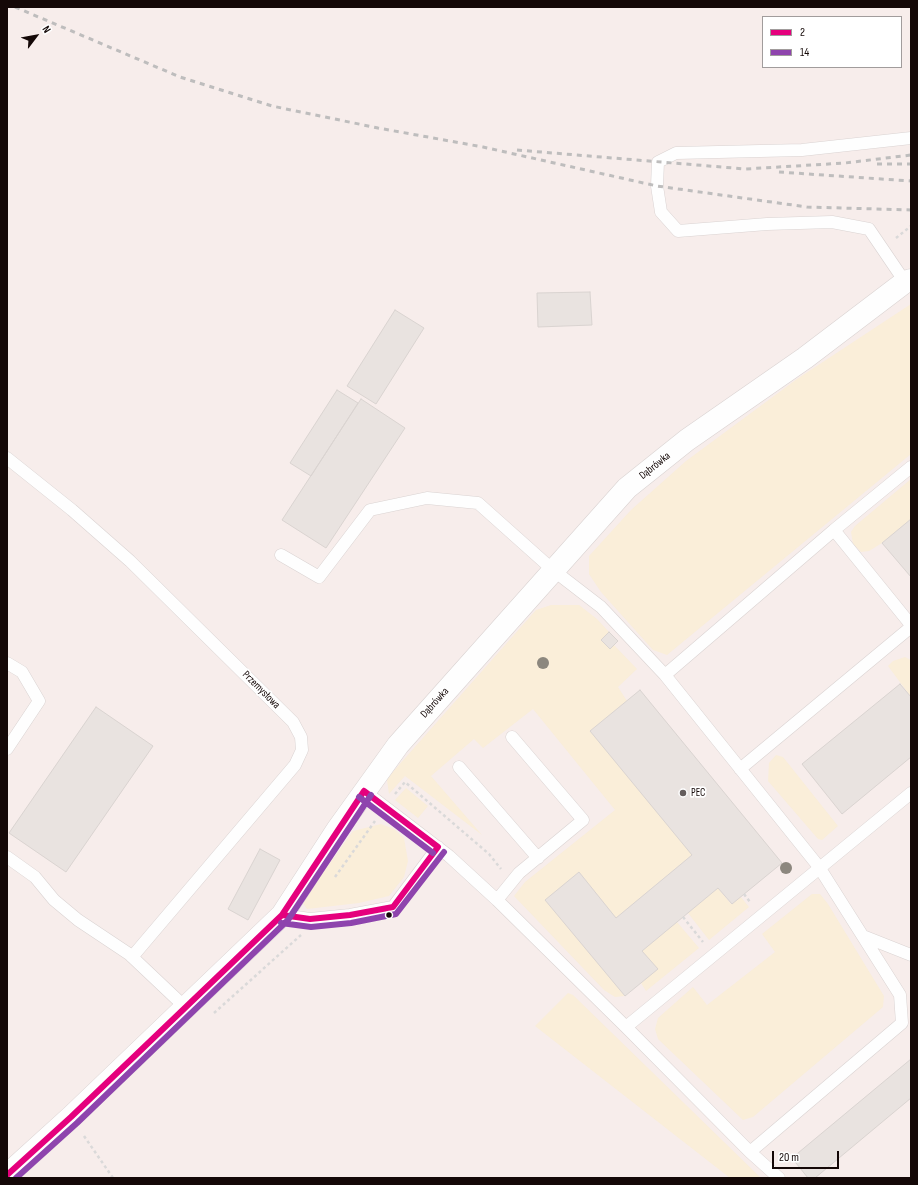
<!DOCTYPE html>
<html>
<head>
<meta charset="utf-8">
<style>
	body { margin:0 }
	#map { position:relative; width:918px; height:1185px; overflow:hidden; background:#fafafa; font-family:"Sofia Sans Condensed",sans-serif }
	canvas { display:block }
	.frame { position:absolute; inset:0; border:8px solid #140807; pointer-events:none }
	.legend { position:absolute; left:762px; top:16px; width:140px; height:52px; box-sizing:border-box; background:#fff; border:1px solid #a19c9c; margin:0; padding:5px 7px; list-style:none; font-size:12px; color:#140807 }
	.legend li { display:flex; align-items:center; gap:8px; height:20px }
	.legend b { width:20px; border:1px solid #a19c9c }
	.north { position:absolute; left:16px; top:16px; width:40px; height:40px; -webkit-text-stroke:3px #fff; paint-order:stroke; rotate:58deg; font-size:11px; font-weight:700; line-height:16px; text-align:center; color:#140807 }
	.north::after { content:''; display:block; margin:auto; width:14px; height:18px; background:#140807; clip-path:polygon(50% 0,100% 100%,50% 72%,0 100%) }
	.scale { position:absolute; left:772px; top:1151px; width:67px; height:18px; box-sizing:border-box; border:2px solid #140807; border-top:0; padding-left:5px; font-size:12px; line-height:14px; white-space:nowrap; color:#140807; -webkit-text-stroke:3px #fff; paint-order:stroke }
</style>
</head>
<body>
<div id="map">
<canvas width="918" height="1185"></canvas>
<div class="frame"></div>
<ul class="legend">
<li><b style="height:5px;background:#e5007d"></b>2</li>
<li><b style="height:5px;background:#8e44ad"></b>14</li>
</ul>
<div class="north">N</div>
<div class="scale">20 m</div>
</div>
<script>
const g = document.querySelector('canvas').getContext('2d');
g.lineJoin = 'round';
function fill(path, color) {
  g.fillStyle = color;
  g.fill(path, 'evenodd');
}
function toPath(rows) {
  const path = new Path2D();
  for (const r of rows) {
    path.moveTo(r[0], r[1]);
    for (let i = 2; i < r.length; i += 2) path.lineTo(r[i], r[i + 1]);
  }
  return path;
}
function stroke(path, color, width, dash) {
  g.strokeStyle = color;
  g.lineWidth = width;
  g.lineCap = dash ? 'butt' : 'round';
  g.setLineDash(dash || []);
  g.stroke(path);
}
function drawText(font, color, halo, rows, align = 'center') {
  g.font = font + ' "Sofia Sans Condensed",sans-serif';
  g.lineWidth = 3.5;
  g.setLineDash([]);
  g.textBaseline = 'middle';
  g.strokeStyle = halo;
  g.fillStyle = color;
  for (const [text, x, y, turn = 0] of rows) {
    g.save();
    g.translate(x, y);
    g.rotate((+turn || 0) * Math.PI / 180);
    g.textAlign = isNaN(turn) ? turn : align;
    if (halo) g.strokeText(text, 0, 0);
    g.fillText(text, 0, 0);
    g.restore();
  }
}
const built = toPath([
	[7,7,911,7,911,1178,7,1178],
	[763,17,901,17,901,67,763,67]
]);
const green = toPath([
	[911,304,911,454,667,655,653,650,601,592,589,574,589,556,631,510,686,461,797,379],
	[911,479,911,519,882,543,869,551,861,552,853,544,851,532,855,526],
	[551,605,579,605,597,619,609,632,601,640,610,649,614,645,637,669,618,687,627,701,692,855,616,918,579,872,546,900,625,996,615,997,604,990,514,896,525,882,615,810,533,709,483,748,474,739,431,776,482,835,405,776,389,794,387,780,391,774,536,610],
	[905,657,911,660,911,697,888,666,893,661],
	[776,755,783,757,838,826,822,840,818,839,768,781,769,763],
	[406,788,428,806,418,818,395,800],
	[381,824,394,829,404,838,408,861,404,877,389,896,359,903,307,909,302,902,353,831],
	[718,888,731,904,741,897,749,907,709,940,688,913],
	[812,894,820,894,828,904,884,996,883,1007,753,1117,743,1120,658,1039,655,1029,658,1018,693,987,707,1005,775,952,762,934],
	[677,922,699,948,646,991,641,983,657,969,642,951],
	[568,993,573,995,761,1178,730,1178,535,1026]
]);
const building = toPath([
	[590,292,592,325,538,327,537,293,590,292],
	[395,310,424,328,376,404,347,386,395,310],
	[337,390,358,403,311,476,290,463,337,390],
	[361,399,405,428,326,548,282,520,361,399],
	[911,519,911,577,882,543,911,519],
	[609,632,618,641,610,649,601,640,609,632],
	[900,684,911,697,911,757,842,814,802,764,900,684],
	[640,690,782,863,732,904,718,888,642,951,658,969,625,996,545,900,579,872,616,918,692,855,590,731,640,690],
	[96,707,153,746,66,872,9,833,96,707],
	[260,849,280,860,248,920,228,909,260,849],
	[911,1059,911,1098,815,1178,808,1178,792,1158,911,1059]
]);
const path = toPath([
	[896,238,911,226],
	[395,794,405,782,489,854,501,869],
	[335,877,375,821],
	[744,894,750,902],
	[683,917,703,942],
	[214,1013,301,935],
	[84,1136,113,1178]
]);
const lane = toPath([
	[905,282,869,229,832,222,767,224,678,231,661,212,657,186,658,162,676,153,802,150,911,138],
	[7,458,72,510,130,561,293,722,301,737,302,750,295,765,132,957],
	[911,467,834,530,911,625],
	[281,555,319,577,370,510,427,498,478,503,553,570,601,607,665,675,819,867,900,995,902,1023,750,1152],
	[7,663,22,672,39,701,7,749],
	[665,675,834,530],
	[459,767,538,858],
	[740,769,911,627],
	[364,791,449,856,497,900,626,1027,750,1152,779,1178],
	[7,857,35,877,54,900,78,920,129,954,185,1007],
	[497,900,519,873,583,820,512,737],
	[282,915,310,919,350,915,393,907,438,847],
	[863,936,911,955],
	[626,1027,911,793]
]);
const street = toPath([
	[7,1175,71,1117,282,915,337,830,398,745,627,488,687,440,805,358,905,282,911,280]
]);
const rail = toPath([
	[15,7,180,77,272,106,378,128,483,147,657,186,807,207,911,210],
	[517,150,745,169,845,163,911,155],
	[877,164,911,164],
	[779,172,911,181]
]);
const bus1 = toPath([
	[364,791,438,847],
	[282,915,310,919,350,915,393,907,438,847],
	[7,1175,71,1117,282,915,364,791]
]);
const bus2 = toPath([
	[359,797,433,853],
	[281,923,311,927,351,923,396,914,444,852],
	[16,1178,77,1123,288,920,371,795]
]);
const trees = [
	[543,663],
	[786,868]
];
const markers = [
	[683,793,4,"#645d5c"],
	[389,915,3.5,"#140807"]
];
const streetNames = [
	["Dąbrówka",655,466,-39],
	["Przemysłowa",261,690,45],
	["Dąbrówka",435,703,-48]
];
const poiNames = [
	["PEC",691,793]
];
fill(built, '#f7edeb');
fill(green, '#faeed9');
fill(building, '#e9e3e0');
stroke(building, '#dad4d1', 1);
stroke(lane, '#dad3d2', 13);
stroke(street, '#dad3d2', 23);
stroke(path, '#dad9d9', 2.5, [3, 3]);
stroke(lane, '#fefefe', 12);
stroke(street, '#fefefe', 22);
stroke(rail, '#bebdbd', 3, [5, 5]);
stroke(bus1, '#e5007d', 6);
stroke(bus2, '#8e44ad', 6);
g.fillStyle = '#8c877e';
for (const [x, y] of trees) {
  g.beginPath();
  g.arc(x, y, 6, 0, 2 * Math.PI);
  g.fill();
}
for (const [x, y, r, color] of markers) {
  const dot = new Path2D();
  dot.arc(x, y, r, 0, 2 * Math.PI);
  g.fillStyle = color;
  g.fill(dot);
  stroke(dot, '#fff', 1.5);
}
drawText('11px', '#140807', '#fff', streetNames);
drawText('11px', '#140807', '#fff', poiNames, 'left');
</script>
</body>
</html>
